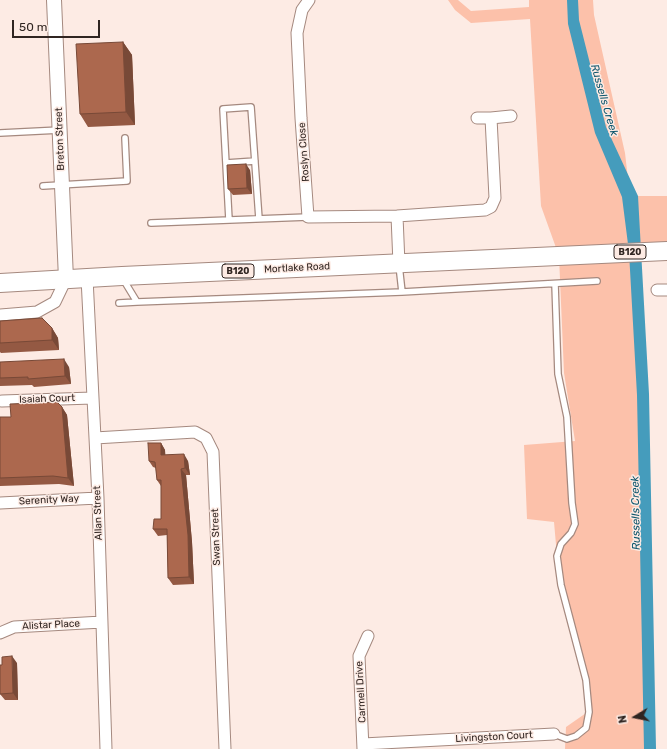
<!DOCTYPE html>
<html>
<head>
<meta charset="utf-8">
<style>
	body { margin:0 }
	#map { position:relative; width:667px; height:749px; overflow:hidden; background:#fdebe4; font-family:Rubik,sans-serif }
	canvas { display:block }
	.north { position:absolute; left:615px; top:697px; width:40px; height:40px; -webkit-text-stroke:3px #fdebe4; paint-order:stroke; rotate:260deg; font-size:11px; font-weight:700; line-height:16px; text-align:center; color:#302521 }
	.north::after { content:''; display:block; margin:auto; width:14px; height:18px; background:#302521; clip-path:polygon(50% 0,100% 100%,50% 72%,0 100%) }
	.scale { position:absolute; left:12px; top:20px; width:88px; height:18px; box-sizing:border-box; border:2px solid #302521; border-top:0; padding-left:5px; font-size:12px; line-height:14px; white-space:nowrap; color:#302521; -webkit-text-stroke:3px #fdebe4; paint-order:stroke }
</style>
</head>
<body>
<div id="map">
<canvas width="667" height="749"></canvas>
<div class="north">N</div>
<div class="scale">50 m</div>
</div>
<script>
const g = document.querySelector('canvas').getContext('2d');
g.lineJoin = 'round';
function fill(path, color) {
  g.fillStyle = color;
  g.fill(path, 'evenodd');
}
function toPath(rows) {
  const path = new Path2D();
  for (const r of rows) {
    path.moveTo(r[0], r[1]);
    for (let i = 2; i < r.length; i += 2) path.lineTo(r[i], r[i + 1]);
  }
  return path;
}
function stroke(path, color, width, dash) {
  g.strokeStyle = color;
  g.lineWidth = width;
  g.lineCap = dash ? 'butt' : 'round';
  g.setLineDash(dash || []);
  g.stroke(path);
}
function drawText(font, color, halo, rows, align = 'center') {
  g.font = font + ' Rubik,sans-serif';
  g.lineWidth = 3;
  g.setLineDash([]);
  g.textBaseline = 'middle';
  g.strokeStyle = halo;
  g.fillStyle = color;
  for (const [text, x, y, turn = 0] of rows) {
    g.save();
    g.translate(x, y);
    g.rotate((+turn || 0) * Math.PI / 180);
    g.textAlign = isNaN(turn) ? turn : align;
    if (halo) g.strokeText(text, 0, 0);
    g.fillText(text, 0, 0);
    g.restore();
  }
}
const green = toPath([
	[448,0,458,0,471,11,529,7,529,0,593,0,594,15,625,153,630,196,667,196,667,252,635,252,652,749,565,749,566,727,589,711,576,638,557,556,554,522,527,519,524,445,575,441,564,373,559,256,541,206,530,19,471,23,455,10]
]);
const water = toPath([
	[567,0,578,0,579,20,606,127,638,196,649,394,656,749,644,749,637,395,629,252,622,197,595,133,568,24]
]);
const service = toPath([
	[0,133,60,130],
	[226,163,255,161],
	[43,186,127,181,125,138],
	[229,220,223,109,251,107,259,219],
	[151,223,308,217],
	[399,265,402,292],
	[123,279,137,302,402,292,597,281],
	[119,303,137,302],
	[554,734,567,739,576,736,586,728,589,712,586,680,561,585,557,556,561,544,571,533,575,524,572,503,567,417,558,374,555,284]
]);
const minor = toPath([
	[309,0,302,10,297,33,301,118,308,217,397,216,485,210,491,207,495,198,491,118,511,116],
	[477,118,491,118],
	[397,216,399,264],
	[87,278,98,498,106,749],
	[657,290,667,290],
	[0,315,37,312,55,302,66,279],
	[2,401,92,398],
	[95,438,195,432,206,438,213,452,225,749],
	[0,503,98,498],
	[0,633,14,627,102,622],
	[363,744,554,734],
	[363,749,359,656,368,636]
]);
const tertiary = toPath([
	[54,0,66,279]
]);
const primary = toPath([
	[0,283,122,276,667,251]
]);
const wall = toPath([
	[123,42,132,55,135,125,88,127,80,114],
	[250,170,252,194,233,195,228,189],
	[0,321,52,328,58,338,59,350,1,353,0,352],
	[0,362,69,367,71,384,34,387,32,385,0,386],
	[62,407,67,415,74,486,59,484,0,486,0,417,11,417],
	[161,443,165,450,165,455,188,461,190,475,186,475,192,542,194,584,173,585,168,578,167,535,158,536,153,529,161,519,161,486,157,480,156,468,153,467,149,461],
	[17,663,18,700,5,700,0,694]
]);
const shadedWall = toPath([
	[123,42,132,55,135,125,126,112],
	[246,164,250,170,252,194,247,188],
	[52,328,58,338,59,350,52,340],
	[64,359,69,367,71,384,65,376],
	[62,407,67,415,74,486,68,478],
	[161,443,165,450,166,462,161,455],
	[184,454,188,461,190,475,185,468],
	[181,469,186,475,192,542,194,584,189,577],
	[12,656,17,663,18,700,13,693]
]);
const building = toPath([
	[123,42,126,112,80,114,76,44,123,42],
	[246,164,247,188,228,189,227,165,246,164],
	[42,318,52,328,52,340,0,343,0,321,42,318],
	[64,359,65,376,28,379,28,377,0,378,0,362,64,359],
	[57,402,62,407,68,478,53,476,0,478,0,417,11,417,10,404,57,402],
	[148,443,161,443,161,455,184,454,185,468,181,469,188,535,189,577,168,578,167,529,153,529,154,519,161,519,161,480,157,480,155,462,149,461,148,443],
	[12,656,13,693,0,694,0,665,2,665,2,657,12,656]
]);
const shields = [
	[630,252,32],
	[238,271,32]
];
const shieldNames = [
	["B120",630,252],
	["B120",238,271]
];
const streetNames = [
	["Breton Street",60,139,-92],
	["Roslyn Close",304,152,-94],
	["Mortlake Road",297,268,-3],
	["Isaiah Court",47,399,-2],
	["Serenity Way",49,500,-3],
	["Allan Street",98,513,-92],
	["Swan Street",216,537,-92],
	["Alistar Place",51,625,-3],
	["Carmell Drive",361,692,-93],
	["Livingston Court",494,737,-3]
];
const waterNames = [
	["Russells Creek",604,100,74],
	["Russells Creek",636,513,-91]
];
fill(green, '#fcc1aa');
fill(water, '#459cbc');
stroke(service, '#a5897f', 8);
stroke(minor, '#a5897f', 13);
stroke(tertiary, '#a5897f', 16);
stroke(primary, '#a5897f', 20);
stroke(service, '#fff', 5.5);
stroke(minor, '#fff', 11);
stroke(tertiary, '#fff', 14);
stroke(primary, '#fff', 18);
fill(wall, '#945943');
fill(shadedWall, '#784937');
fill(building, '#ac684e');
stroke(building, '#784937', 1);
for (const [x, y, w] of shields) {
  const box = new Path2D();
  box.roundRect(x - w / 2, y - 7, w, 14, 3);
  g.fillStyle = '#fdebe4';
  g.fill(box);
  stroke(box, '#302521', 1);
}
drawText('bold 9px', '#302521', null, shieldNames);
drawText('10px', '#302521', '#fdebe4', streetNames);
drawText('italic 11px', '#0e566d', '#fdebe4', waterNames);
</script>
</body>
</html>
